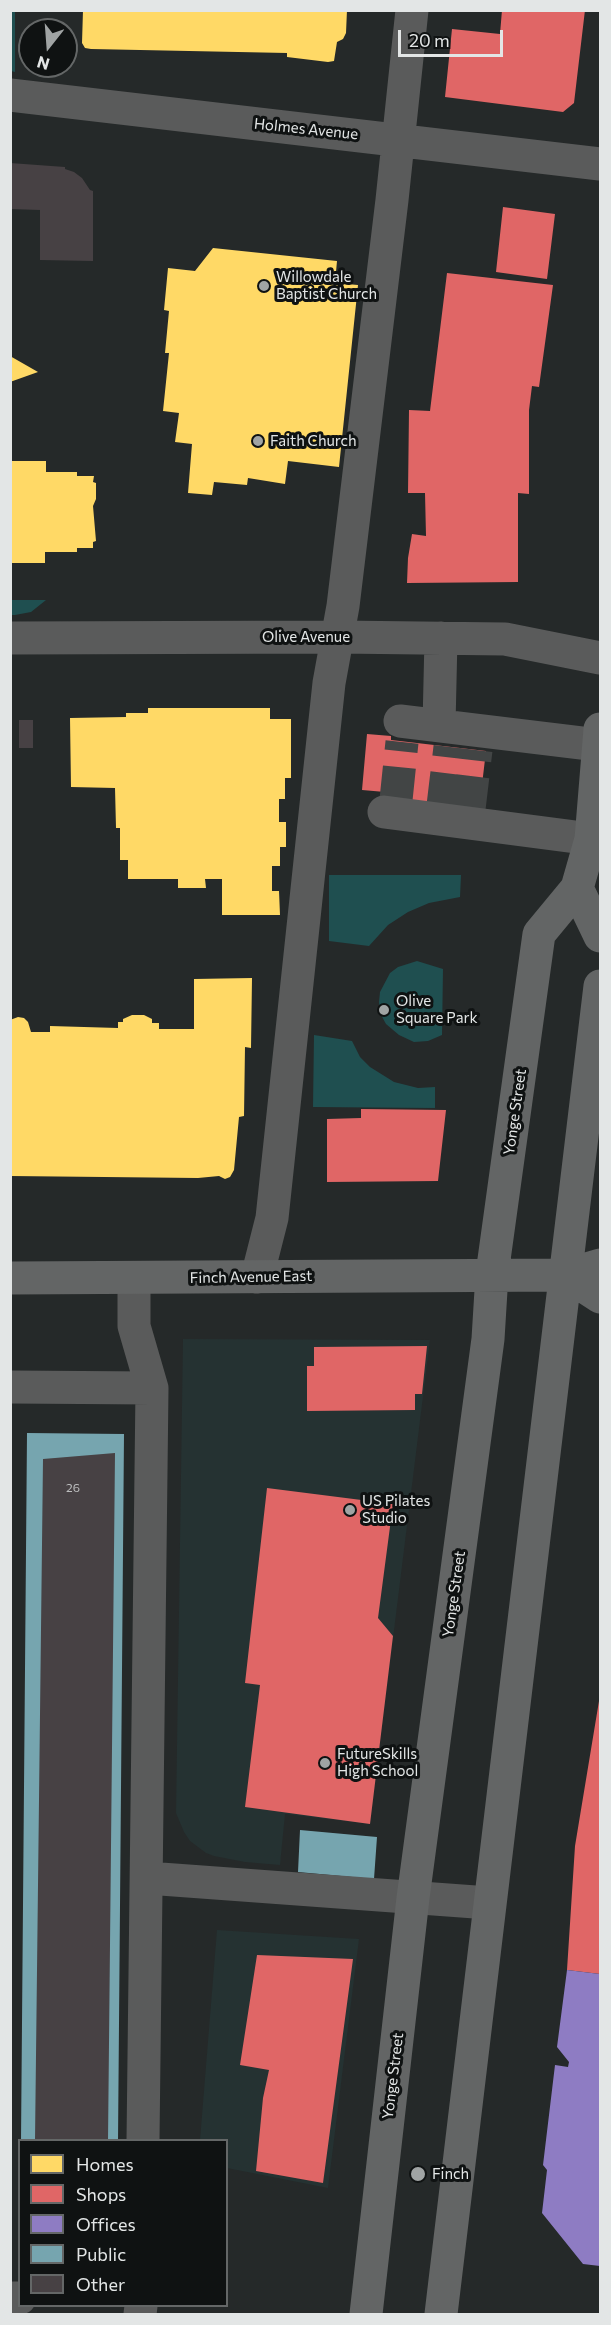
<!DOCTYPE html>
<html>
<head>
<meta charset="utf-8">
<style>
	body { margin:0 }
	#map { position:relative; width:611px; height:2325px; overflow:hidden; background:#252929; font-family:Commissioner,sans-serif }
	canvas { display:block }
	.frame { position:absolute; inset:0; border:12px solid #e3e6e6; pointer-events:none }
	.legend { position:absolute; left:18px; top:2139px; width:210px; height:168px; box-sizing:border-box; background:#0f1212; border:2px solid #646767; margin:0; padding:8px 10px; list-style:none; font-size:18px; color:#e3e6e6 }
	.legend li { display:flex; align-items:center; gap:12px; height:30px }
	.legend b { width:30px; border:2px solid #646767 }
	.north { position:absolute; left:18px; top:18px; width:60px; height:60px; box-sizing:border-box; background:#0f1212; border:2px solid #646767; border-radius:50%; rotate:197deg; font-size:16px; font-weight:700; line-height:24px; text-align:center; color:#e3e6e6 }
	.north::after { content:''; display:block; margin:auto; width:21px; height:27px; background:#a0a4a4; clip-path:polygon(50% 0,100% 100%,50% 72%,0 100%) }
	.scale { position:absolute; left:398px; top:30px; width:105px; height:27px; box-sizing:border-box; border:3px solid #e3e6e6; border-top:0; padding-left:8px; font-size:18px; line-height:21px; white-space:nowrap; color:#e3e6e6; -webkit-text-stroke:4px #0f1212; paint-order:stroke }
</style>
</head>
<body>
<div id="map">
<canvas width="611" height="2325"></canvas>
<div class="frame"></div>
<ul class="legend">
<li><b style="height:16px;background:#ffd966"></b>Homes</li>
<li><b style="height:16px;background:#e06666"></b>Shops</li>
<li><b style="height:16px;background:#8e7cc3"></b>Offices</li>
<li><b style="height:16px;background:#76a5af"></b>Public</li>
<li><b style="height:16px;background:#474144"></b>Other</li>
</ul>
<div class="north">N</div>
<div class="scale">20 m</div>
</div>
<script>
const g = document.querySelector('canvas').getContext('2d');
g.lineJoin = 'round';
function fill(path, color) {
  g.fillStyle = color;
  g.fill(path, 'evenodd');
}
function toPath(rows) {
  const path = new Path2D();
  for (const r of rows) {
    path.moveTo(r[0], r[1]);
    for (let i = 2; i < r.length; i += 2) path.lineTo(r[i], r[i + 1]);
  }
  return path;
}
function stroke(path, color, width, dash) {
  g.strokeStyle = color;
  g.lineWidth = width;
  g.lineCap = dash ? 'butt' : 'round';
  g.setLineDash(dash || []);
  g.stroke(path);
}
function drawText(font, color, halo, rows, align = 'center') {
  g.font = font + ' Commissioner,sans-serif';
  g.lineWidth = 6;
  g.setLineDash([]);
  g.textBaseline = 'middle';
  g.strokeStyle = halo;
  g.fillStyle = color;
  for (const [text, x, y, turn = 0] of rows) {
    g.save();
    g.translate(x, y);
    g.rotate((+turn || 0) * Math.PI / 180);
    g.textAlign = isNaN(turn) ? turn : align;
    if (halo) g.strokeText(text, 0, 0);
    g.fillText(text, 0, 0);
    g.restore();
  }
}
const built = toPath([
	[183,1339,430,1340,370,1824,285,1814,280,1865,245,1862,214,1856,206,1853,190,1841,184,1832,176,1813],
	[217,1930,359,1939,328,2188,227,2168,226,2140,200,2140]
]);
const green = toPath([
	[10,11,15,11,15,72,11,71],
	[11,600,46,600,31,612,15,615,11,615],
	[329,875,461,875,460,897,429,903,408,912,388,925,369,946,329,941],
	[417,961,443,969,442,1035,428,1041,414,1042,399,1035,386,1024,380,1013,379,1002,380,992,390,973,398,967],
	[314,1035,352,1041,360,1057,370,1067,394,1082,418,1088,435,1087,435,1108,313,1107]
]);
const homes = toPath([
	[83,10,347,10,346,33,343,39,337,42,334,61,328,62,287,57,287,53,91,49,85,48,82,43],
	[213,248,337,261,335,283,358,285,339,467,288,461,285,484,248,478,247,485,214,482,212,495,188,493,192,444,175,442,179,413,163,411,169,353,165,353,169,311,164,310,168,268,195,271],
	[10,356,38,372,10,382],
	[10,461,46,461,46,472,77,472,77,476,94,476,93,482,96,483,96,499,93,506,96,541,93,542,93,548,77,548,77,552,45,552,45,563,10,563],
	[148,708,270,708,270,719,291,719,291,778,285,778,285,799,279,799,279,822,286,822,286,847,280,847,280,866,272,866,272,891,279,891,280,915,222,915,222,879,205,879,206,888,178,888,178,879,128,879,128,860,120,860,120,828,116,828,115,788,71,787,70,718,126,717,126,713,148,713],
	[252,978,251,1048,245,1047,244,1116,239,1117,234,1170,230,1177,225,1179,219,1176,198,1178,10,1176,10,1020,18,1017,24,1018,28,1022,31,1032,50,1032,50,1026,118,1028,118,1022,123,1022,123,1019,132,1015,144,1015,152,1019,152,1023,159,1023,159,1029,194,1029,194,979]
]);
const shops = toPath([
	[502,10,585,10,574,103,563,112,445,97,452,29,500,34],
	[503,207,555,214,547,279,496,272],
	[447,273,553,285,539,387,532,386,529,410,529,494,518,493,518,582,407,583,408,558,412,534,426,536,425,493,408,493,409,410,430,411],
	[367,734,391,736,391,740,486,751,479,810,385,799,385,792,362,790],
	[361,1109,446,1110,438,1181,327,1182,327,1119,361,1118],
	[427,1346,422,1394,415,1394,415,1410,307,1411,307,1366,314,1366,314,1347],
	[267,1488,393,1504,378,1618,393,1636,370,1824,245,1807,260,1685,245,1683],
	[599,1701,600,1701,600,1974,567,1970,575,1846],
	[257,1955,353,1959,323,2183,256,2171,263,2098,269,2070,240,2065]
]);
const offices = toPath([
	[567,1970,600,1974,600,2266,583,2264,542,2213,547,2170,543,2165,555,2065,568,2067,569,2062,557,2047]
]);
const public = toPath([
	[27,1433,124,1434,118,2140,21,2140],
	[300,1830,377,1837,374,1879,298,1872]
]);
const building = toPath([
	[10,163,65,167,65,169,74,172,82,178,90,190,93,191,93,261,40,260,40,210,10,209],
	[19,720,33,720,33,748,19,748],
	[115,1453,108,2140,35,2140,43,1459]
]);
const minorTunnel = toPath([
	[396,800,402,742],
	[443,806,450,747],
	[469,809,476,750]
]);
const minor = toPath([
	[10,95,600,164],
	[10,638,338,637,505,639,600,658],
	[400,721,598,745],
	[439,725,441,638],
	[384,812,591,839],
	[257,1277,272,1218,329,683,343,606,392,200,412,10],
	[134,1278,134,1326,152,1388,143,2140],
	[10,1387,152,1388],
	[147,1878,489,1903],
	[10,2298,20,2298],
	[140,2314,141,2306]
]);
const major = toPath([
	[577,888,600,936],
	[566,1275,600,1297],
	[10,1278,566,1275,600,1265],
	[366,2314,413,1898,488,1339,492,1274,539,934,577,888,591,839,600,729],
	[441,2314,600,986]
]);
const markers = [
	[264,286,6,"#a0a4a4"],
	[258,441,6,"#a0a4a4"],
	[384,1010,6,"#a0a4a4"],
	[350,1510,6,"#a0a4a4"],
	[325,1763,6,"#a0a4a4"],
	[418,2174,8,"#a0a4a4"]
];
const numberNames = [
	["26",73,1488]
];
const streetNames = [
	["Holmes Avenue",306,129,6],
	["Olive Avenue",306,637],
	["Yonge Street",515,1112,-82],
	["Finch Avenue East",251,1277,-1],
	["Yonge Street",454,1594,-82],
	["Yonge Street",393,2076,-83]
];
const poiNames = [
	["Willowdale",276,277],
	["Baptist Church",276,294],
	["Faith Church",270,441],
	["Olive",396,1001],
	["Square Park",396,1018],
	["US Pilates",362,1501],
	["Studio",362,1518],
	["FutureSkills",337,1754],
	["High School",337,1771],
	["Finch",432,2174]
];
fill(built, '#253232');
fill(green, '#1f4f50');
fill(homes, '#ffd966');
fill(shops, '#e06666');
fill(offices, '#8e7cc3');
fill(public, '#76a5af');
fill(building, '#474144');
stroke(minorTunnel, '#424545', 33, [33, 16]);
stroke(minor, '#5a5b5b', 33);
stroke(major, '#636565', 33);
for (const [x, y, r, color] of markers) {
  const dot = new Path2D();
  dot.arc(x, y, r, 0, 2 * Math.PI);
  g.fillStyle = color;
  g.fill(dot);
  stroke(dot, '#0f1212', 2);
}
drawText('12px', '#bcbdbe', null, numberNames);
drawText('15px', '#e3e6e6', '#0f1212', streetNames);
drawText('15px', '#e3e6e6', '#0f1212', poiNames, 'left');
</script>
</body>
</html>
